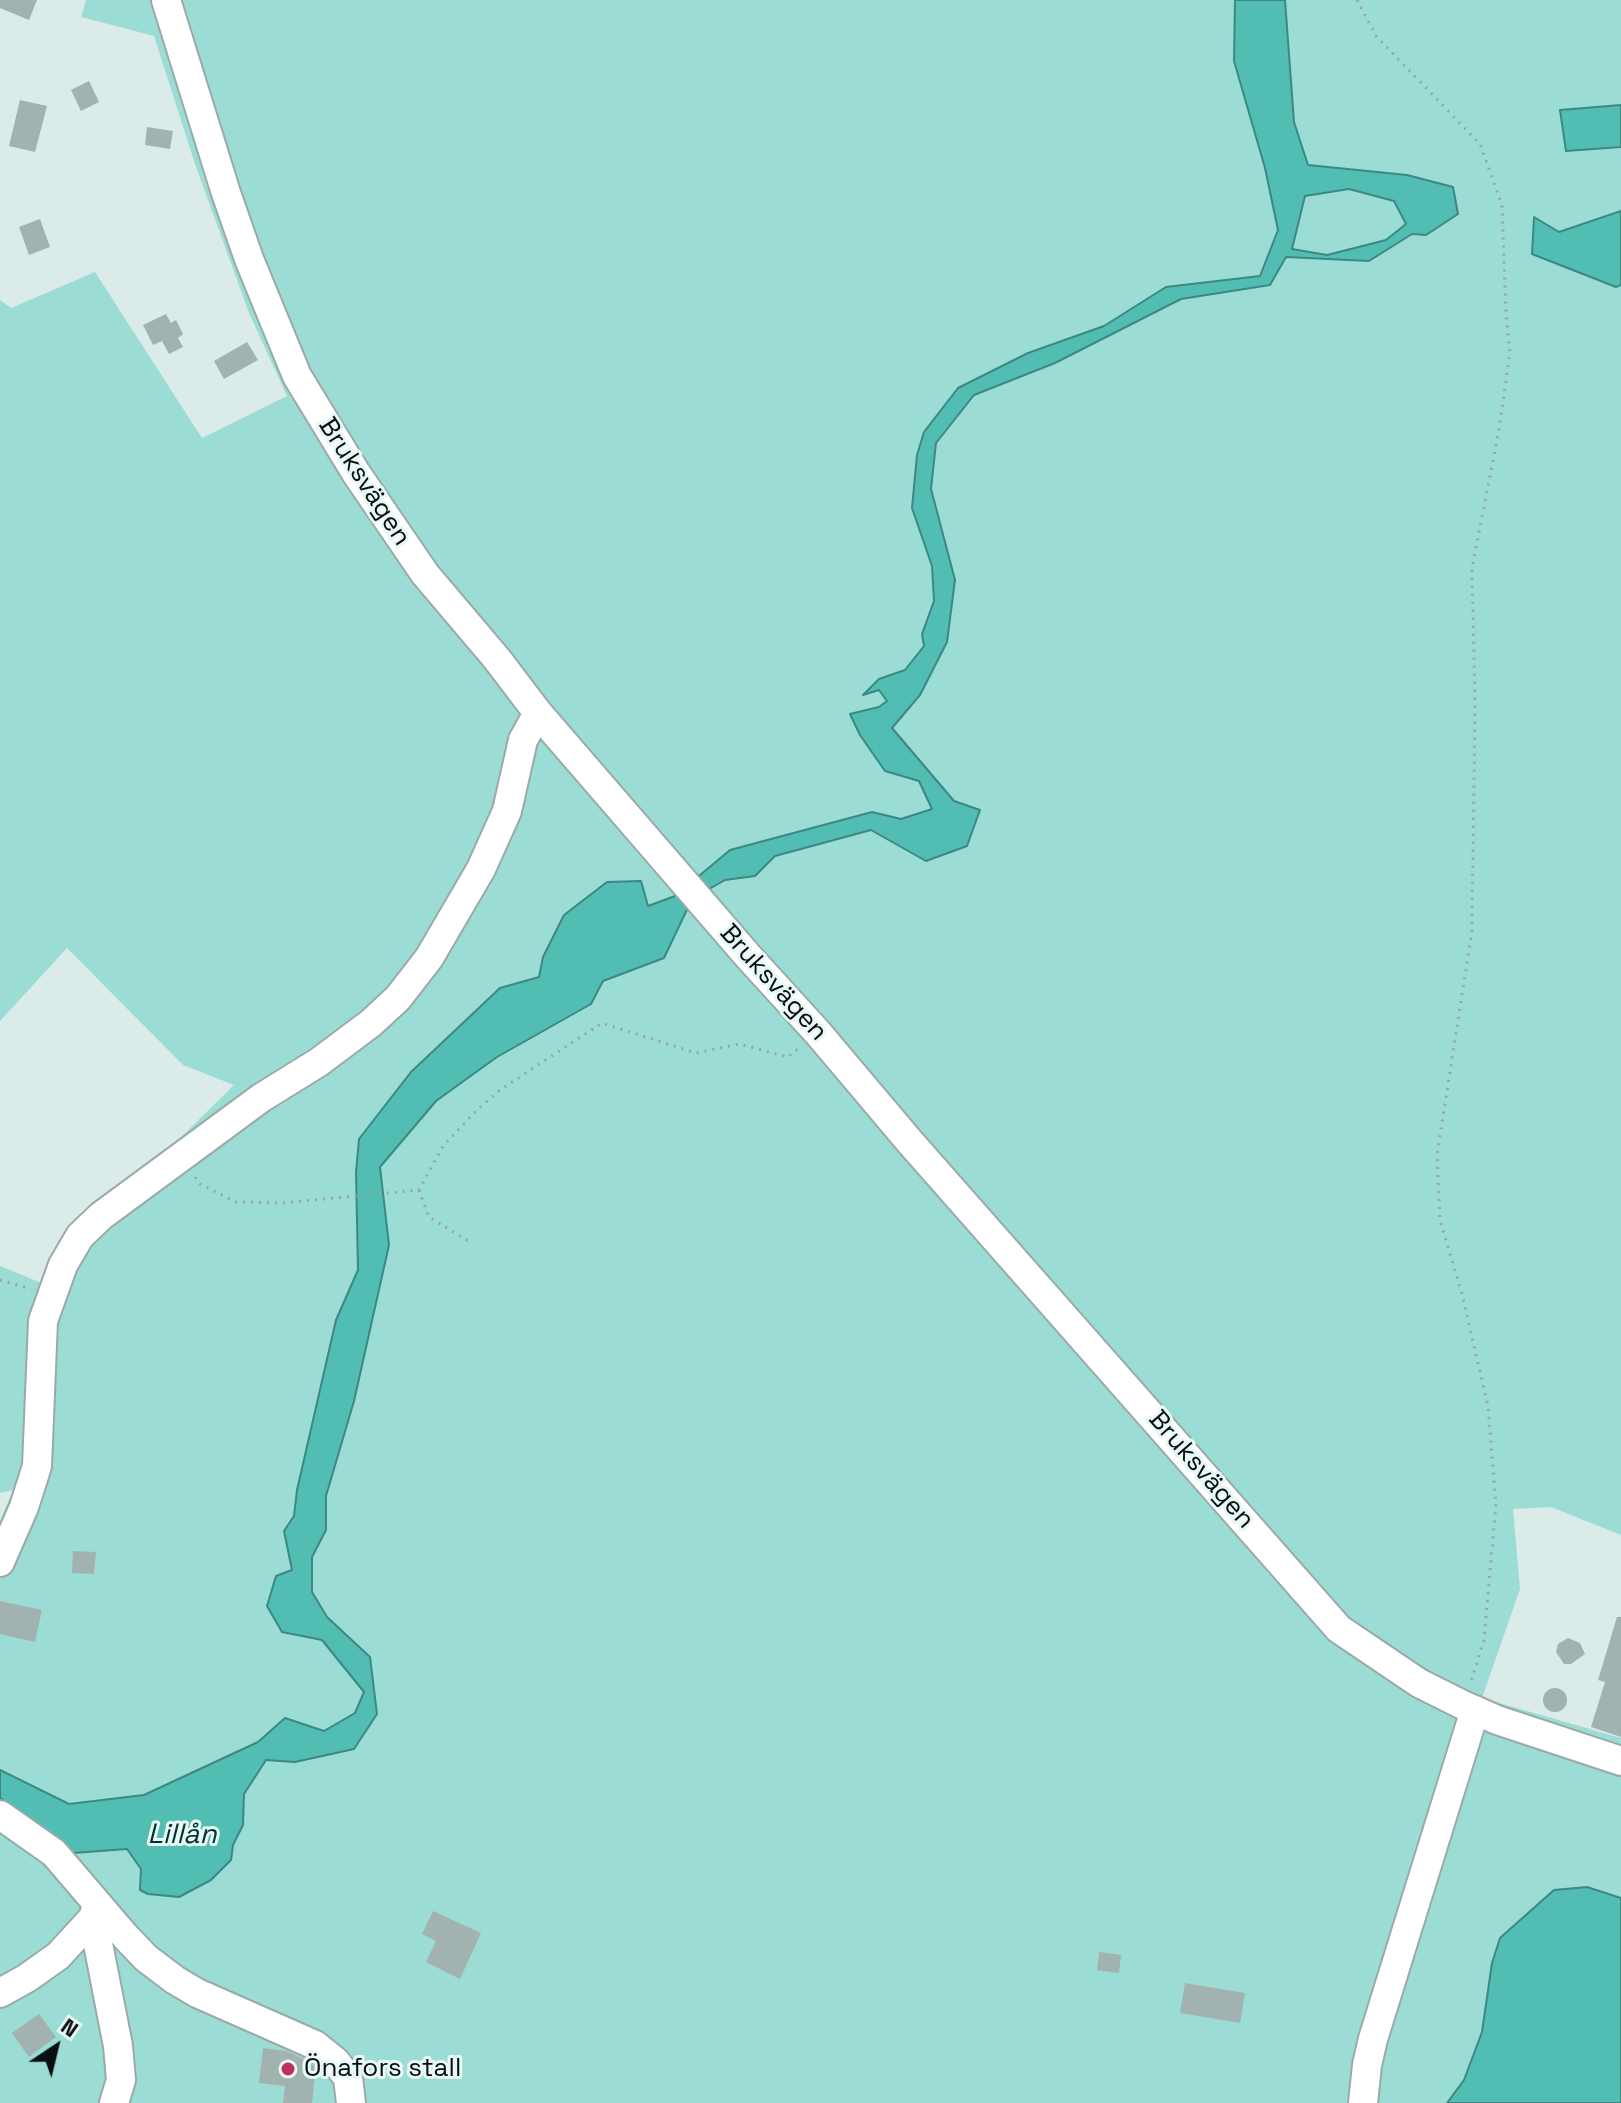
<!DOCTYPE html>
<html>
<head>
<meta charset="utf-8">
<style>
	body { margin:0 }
	#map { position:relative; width:1621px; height:2103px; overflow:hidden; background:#daebe9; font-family:"Space Grotesk",sans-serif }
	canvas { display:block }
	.north { position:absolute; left:16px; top:2007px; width:80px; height:80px; -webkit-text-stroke:6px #e8f8f6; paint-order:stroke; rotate:35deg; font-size:22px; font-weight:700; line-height:32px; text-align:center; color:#090e0e }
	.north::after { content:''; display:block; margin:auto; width:28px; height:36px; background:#090e0e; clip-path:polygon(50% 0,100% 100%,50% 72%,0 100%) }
</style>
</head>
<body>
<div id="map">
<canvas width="1621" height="2103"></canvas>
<div class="north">N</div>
</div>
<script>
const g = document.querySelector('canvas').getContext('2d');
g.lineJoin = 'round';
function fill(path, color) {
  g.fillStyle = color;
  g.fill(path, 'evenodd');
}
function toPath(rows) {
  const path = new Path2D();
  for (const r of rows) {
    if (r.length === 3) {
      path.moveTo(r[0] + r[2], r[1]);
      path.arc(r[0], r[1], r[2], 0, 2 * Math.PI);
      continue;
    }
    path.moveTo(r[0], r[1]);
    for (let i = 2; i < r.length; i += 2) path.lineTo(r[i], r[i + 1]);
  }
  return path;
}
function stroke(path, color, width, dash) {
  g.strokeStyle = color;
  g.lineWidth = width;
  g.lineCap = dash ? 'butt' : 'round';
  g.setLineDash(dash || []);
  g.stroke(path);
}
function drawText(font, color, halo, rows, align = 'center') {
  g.font = font + ' "Space Grotesk",sans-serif';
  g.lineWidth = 6;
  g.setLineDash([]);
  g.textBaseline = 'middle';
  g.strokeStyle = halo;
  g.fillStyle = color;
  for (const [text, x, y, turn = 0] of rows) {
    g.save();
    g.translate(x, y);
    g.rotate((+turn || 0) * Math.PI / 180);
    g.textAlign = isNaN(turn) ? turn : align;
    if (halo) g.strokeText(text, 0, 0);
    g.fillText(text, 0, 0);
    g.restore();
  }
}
const green = toPath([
	[86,0,1235,0,1234,61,1265,168,1278,230,1260,277,1166,287,1104,326,1028,352,924,432,912,508,932,566,934,601,922,634,924,646,905,670,879,679,866,694,879,690,887,700,879,707,850,715,919,781,933,809,901,819,871,812,730,850,675,896,648,906,543,957,539,977,500,988,411,1072,356,1172,358,1270,336,1320,297,1490,294,1516,284,1531,292,1570,282,1632,322,1640,364,1692,355,1713,324,1731,285,1718,258,1742,144,1795,69,1804,0,1770,0,1521,13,1490,0,1493,0,1266,44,1284,167,1151,234,1085,183,1065,67,948,0,1021,0,300,11,308,95,272,202,438,287,396,249,313,196,167,154,36,81,17],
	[1285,0,1621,0,1621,105,1560,111,1566,151,1621,147,1621,211,1559,232,1534,218,1532,253,1585,276,1615,287,1621,285,1621,1535,1551,1507,1513,1509,1520,1589,1482,1698,1621,1738,1621,1898,1587,1887,1492,1963,1482,2032,1464,2080,1447,2103,0,2103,0,1798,73,1853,128,1849,141,1869,231,1860,233,1845,243,1825,244,1794,266,1759,295,1762,354,1749,377,1714,370,1657,327,1617,311,1592,312,1557,326,1530,326,1496,354,1401,389,1245,380,1167,436,1101,497,1057,590,1004,603,981,663,958,692,899,726,880,755,876,775,856,871,829,926,861,954,801,892,728,920,695,955,580,931,489,936,443,974,395,1055,363,1181,299,1270,285,1285,257,1369,261,1412,234,1407,175,1308,165,1294,122],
	[1349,189,1394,201,1407,224,1386,240,1327,255,1292,249,1305,196]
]);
const water = toPath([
	[1235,0,1285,0,1294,122,1308,165,1407,175,1453,187,1458,214,1426,235,1412,234,1369,261,1286,257,1270,285,1181,299,1055,363,974,395,936,443,931,489,955,580,947,642,920,695,892,728,954,801,980,810,967,846,926,861,871,830,775,856,755,876,725,880,692,899,664,958,603,981,591,1004,497,1057,436,1101,380,1167,389,1245,354,1401,326,1496,326,1530,312,1557,312,1592,327,1617,370,1657,377,1714,354,1749,295,1762,266,1760,244,1794,243,1825,233,1845,231,1860,211,1880,179,1897,148,1894,140,1890,141,1869,127,1849,73,1853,0,1798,0,1770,69,1804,144,1795,258,1742,285,1718,324,1731,355,1713,364,1692,322,1640,282,1632,267,1606,276,1576,292,1570,284,1531,294,1516,297,1490,336,1320,358,1270,356,1172,359,1139,411,1072,500,988,539,977,543,957,564,915,607,882,641,881,648,906,675,896,730,850,872,812,901,819,932,809,919,781,885,771,860,735,850,714,879,707,887,701,879,690,863,695,879,679,905,670,924,646,922,634,934,601,932,566,912,508,917,455,924,432,958,388,1028,353,1104,326,1166,287,1260,276,1278,230,1265,168,1234,61,1235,0],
	[1349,189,1394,201,1406,224,1386,240,1327,255,1292,249,1305,196,1349,189],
	[1621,105,1621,147,1566,151,1560,110,1621,105],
	[1621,211,1621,285,1616,287,1532,254,1534,217,1559,232,1621,211],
	[1587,1887,1621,1898,1621,2103,1447,2103,1464,2080,1482,2032,1492,1963,1500,1938,1554,1890,1587,1887]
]);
const building = toPath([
	[0,0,37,0,29,20,0,8],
	[89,81,99,102,81,111,71,90],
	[20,100,47,106,35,152,9,146],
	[147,127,173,131,170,149,145,145],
	[40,219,50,247,29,255,19,227],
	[166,314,171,323,176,320,183,334,178,338,183,347,169,354,162,341,153,345,143,325],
	[247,342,258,360,224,379,214,361],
	[73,1551,96,1552,94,1574,72,1573],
	[0,1601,42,1610,35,1642,0,1634],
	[1617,1617,1621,1617,1621,1737,1591,1727,1605,1682,1598,1680],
	[1568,1638,1580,1643,1585,1654,1571,1664,1564,1664,1556,1652,1558,1644],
	[1555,1700,12],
	[433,1911,481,1933,460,1979,426,1962,436,1941,422,1934],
	[1099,1952,1121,1955,1119,1973,1097,1970],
	[1185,1983,1245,1993,1240,2023,1180,2013],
	[39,2014,56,2037,29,2057,12,2033],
	[263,2048,286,2051,306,2060,316,2067,312,2103,283,2103,285,2086,259,2083]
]);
const path = toPath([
	[1357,0,1376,36,1480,144,1502,205,1506,315,1510,352,1499,430,1472,568,1475,704,1472,931,1437,1155,1440,1220,1462,1294,1488,1406,1496,1504,1484,1640,1471,1682],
	[195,1177,200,1184,236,1202,282,1203,419,1190,443,1146,478,1109,500,1090,602,1023,696,1053,739,1044,788,1057,799,1048],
	[419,1190,429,1217,468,1241],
	[0,1280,31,1289]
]);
const minor = toPath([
	[166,0,226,193,249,259,297,376,356,473,425,574,497,659,538,713,747,955,818,1033,910,1142,1339,1629,1419,1683,1463,1705,1497,1720,1621,1761],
	[0,1562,24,1507,37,1466,43,1321,63,1265,80,1236,101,1216,261,1098,319,1062,371,1023,398,998,429,958,481,869,507,811,523,740,538,713],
	[0,1815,54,1853,125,1936,146,1958,175,1980,197,1993,315,2045,336,2062,348,2078,351,2103],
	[93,1918,118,2046,121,2080,114,2103],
	[0,1993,27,1978,58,1956,93,1918,97,1905],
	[1363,2103,1367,2065,1373,2039,1475,1710]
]);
const markers = [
	[288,2069,8,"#be2f5b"]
];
const streetNames = [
	["Bruksvägen",364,482,57],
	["Bruksvägen",773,983,48],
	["Bruksvägen",1201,1470,49]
];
const poiNames = [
	["Önafors stall",304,2069]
];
const waterNames = [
	["Lillån",182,1835]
];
fill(green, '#9bddd5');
fill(water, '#52bdb3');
stroke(water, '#3c8882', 2);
fill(building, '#a2b2b0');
stroke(minor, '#9aaaa8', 32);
stroke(path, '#98a5a4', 3, [2, 6]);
stroke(minor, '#fff', 28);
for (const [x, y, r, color] of markers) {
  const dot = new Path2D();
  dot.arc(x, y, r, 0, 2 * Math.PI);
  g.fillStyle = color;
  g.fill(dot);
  stroke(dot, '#e8f8f6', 3);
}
drawText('26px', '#090e0e', '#e8f8f6', streetNames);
drawText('26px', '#090e0e', '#e8f8f6', poiNames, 'left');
drawText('italic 28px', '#00322e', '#e8f8f6', waterNames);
</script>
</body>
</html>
